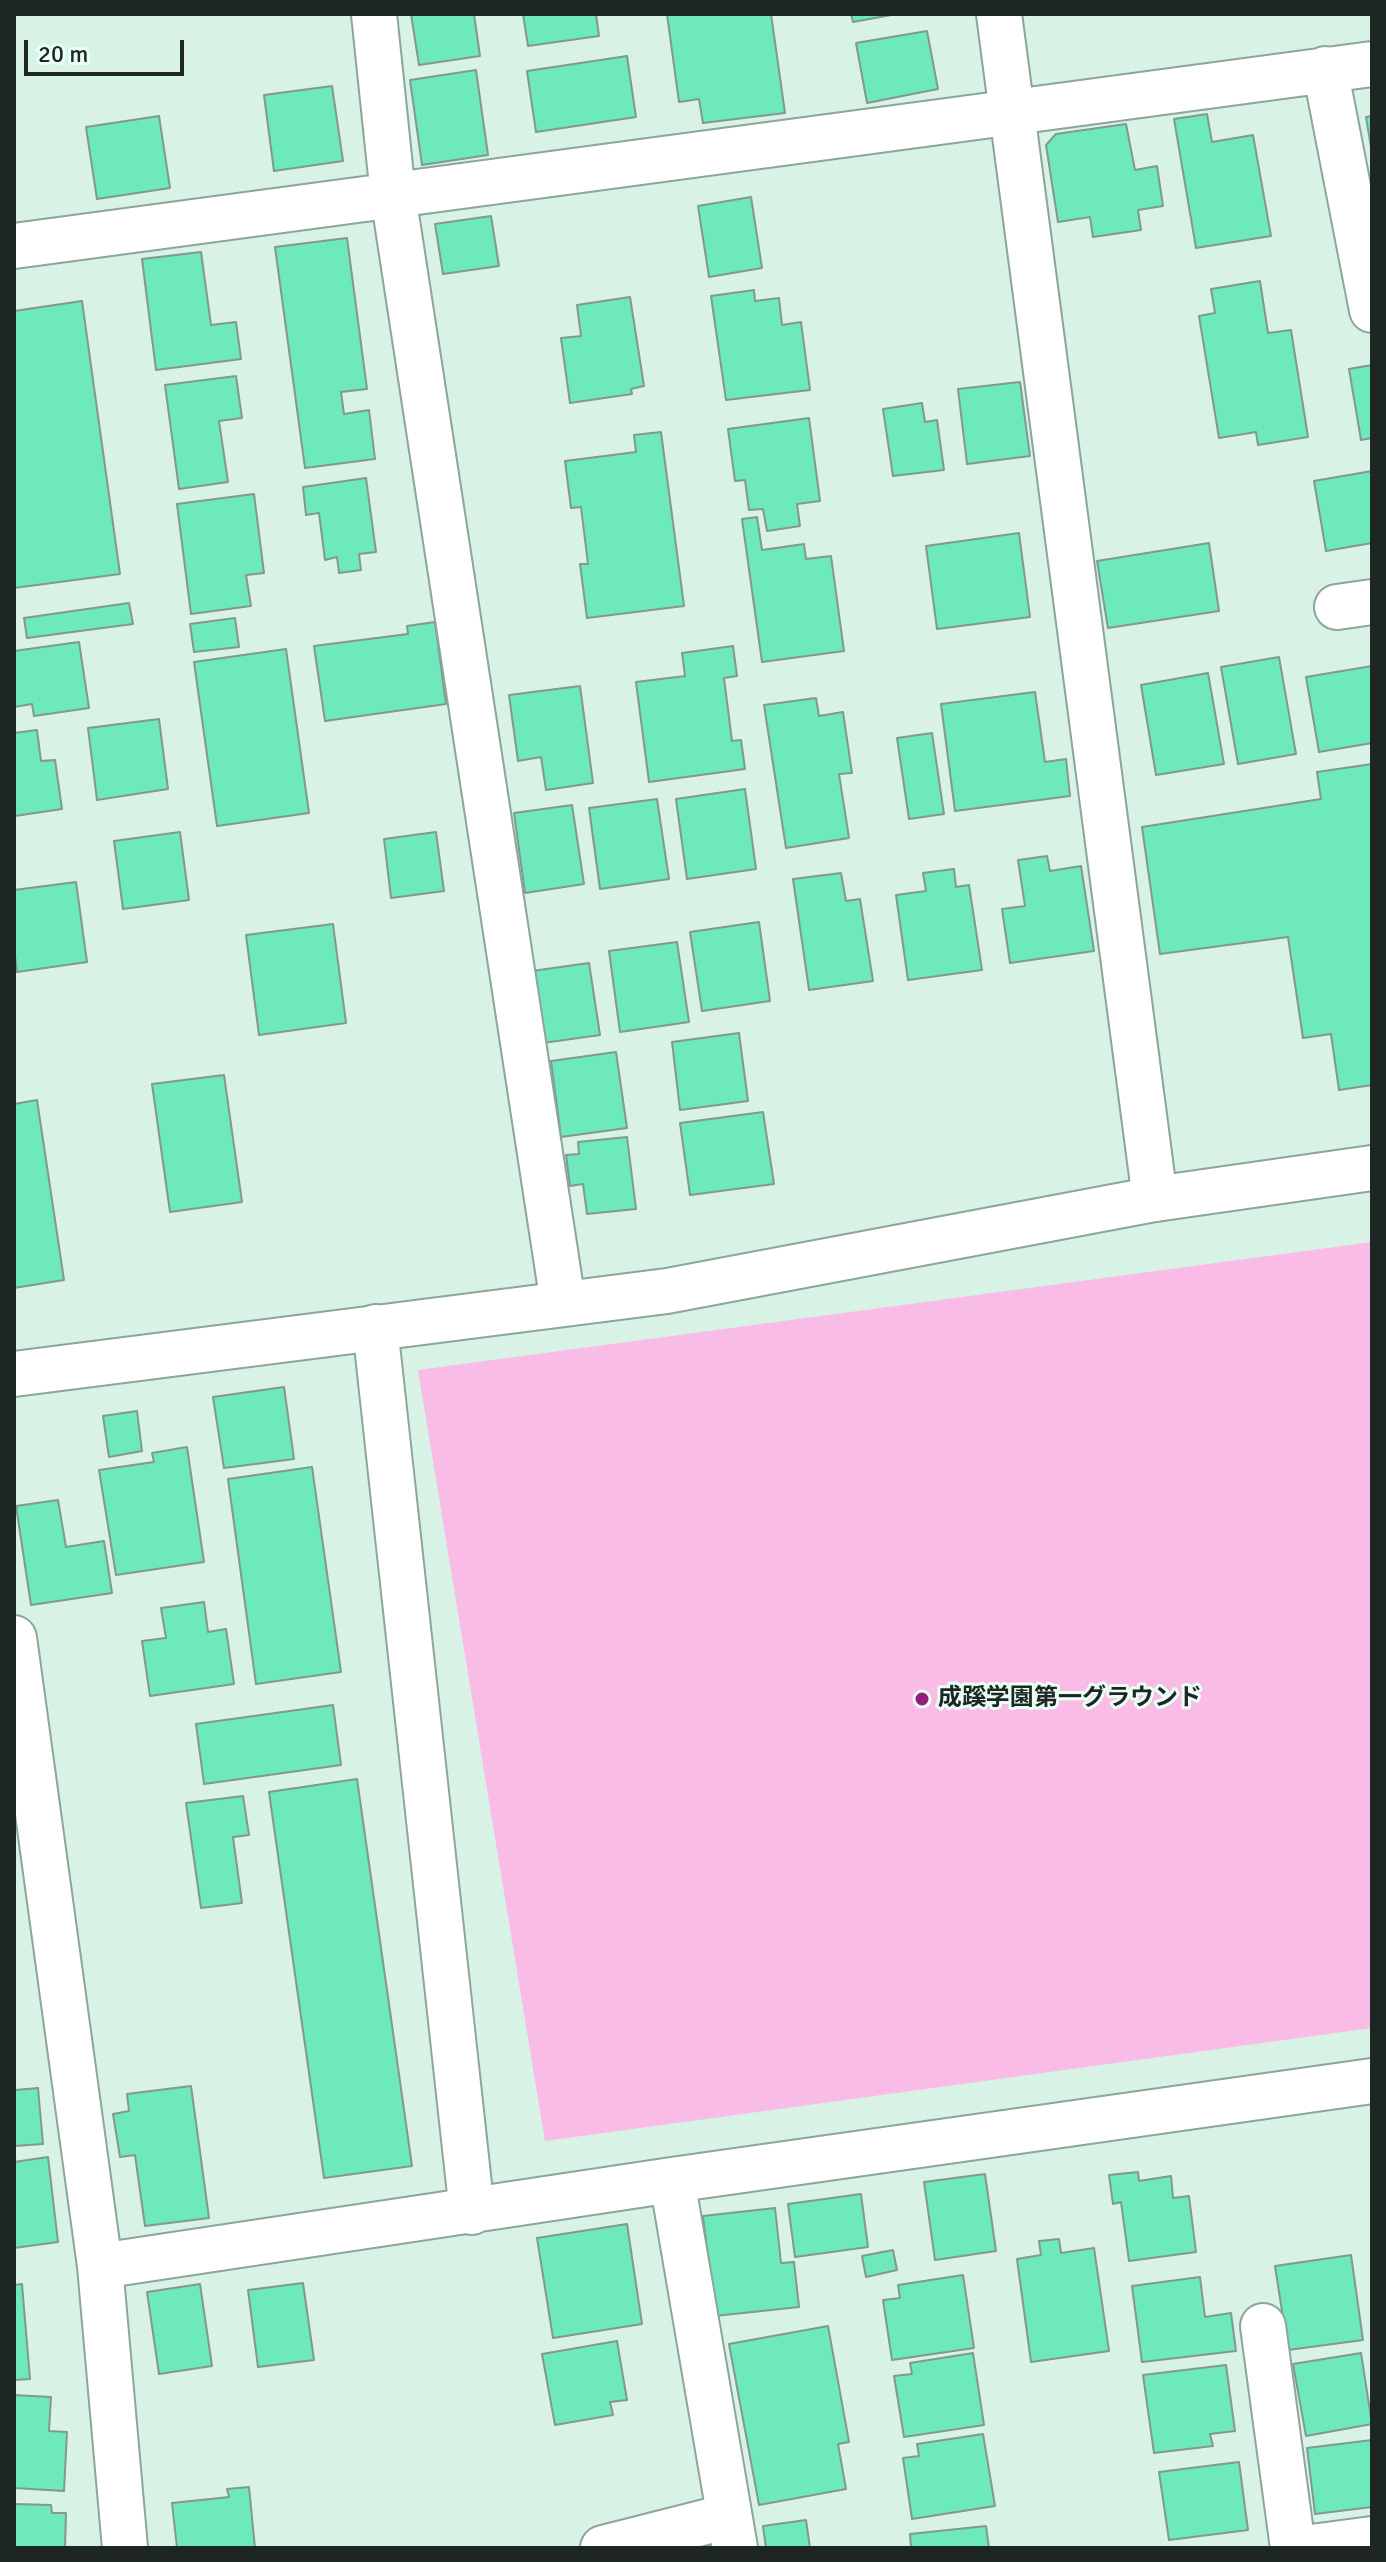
<!DOCTYPE html>
<html>
<head>
<meta charset="utf-8">
<style>
	body { margin:0 }
	#map { position:relative; width:1386px; height:2562px; overflow:hidden; background:#d8f2e6; font-family:Signika,sans-serif }
	canvas { display:block }
	.frame { position:absolute; inset:0; border:16px solid #1d2622; pointer-events:none }
	.scale { position:absolute; left:24px; top:40px; width:160px; height:36px; box-sizing:border-box; border:4px solid #1d2622; border-top:0; padding-left:10px; font-size:24px; line-height:28px; white-space:nowrap; color:#1d2622; -webkit-text-stroke:6px #e9fef4; paint-order:stroke }
</style>
</head>
<body>
<div id="map">
<canvas width="1386" height="2562"></canvas>
<div class="frame"></div>
<div class="scale">20 m</div>
</div>
<script>
const g = document.querySelector('canvas').getContext('2d');
g.lineJoin = 'round';
function fill(path, color) {
  g.fillStyle = color;
  g.fill(path, 'evenodd');
}
function toPath(rows) {
  const path = new Path2D();
  for (const r of rows) {
    path.moveTo(r[0], r[1]);
    for (let i = 2; i < r.length; i += 2) path.lineTo(r[i], r[i + 1]);
  }
  return path;
}
function stroke(path, color, width, dash) {
  g.strokeStyle = color;
  g.lineWidth = width;
  g.lineCap = dash ? 'butt' : 'round';
  g.setLineDash(dash || []);
  g.stroke(path);
}
function drawText(font, color, halo, rows, align = 'center') {
  g.font = font + ' Signika,"Noto Sans JP",sans-serif';
  g.lineWidth = 6;
  g.setLineDash([]);
  g.textBaseline = 'middle';
  g.strokeStyle = halo;
  g.fillStyle = color;
  for (const [text, x, y, turn = 0] of rows) {
    g.save();
    g.translate(x, y);
    g.rotate((+turn || 0) * Math.PI / 180);
    g.textAlign = isNaN(turn) ? turn : align;
    if (halo) g.strokeText(text, 0, 0);
    g.fillText(text, 0, 0);
    g.restore();
  }
}
const green = toPath([
	[1372,1242,1372,2028,545,2141,418,1370]
]);
const building = toPath([
	[411,14,474,14,480,56,419,65,411,14],
	[523,14,596,14,599,36,528,46,523,14],
	[667,14,771,14,785,113,703,123,699,99,679,102,667,14],
	[851,14,897,14,853,22,851,14],
	[927,31,938,89,867,103,856,43,927,31],
	[627,56,636,117,536,132,527,71,627,56],
	[476,70,488,155,422,165,410,80,476,70],
	[332,86,343,161,274,171,264,95,332,86],
	[1207,114,1212,142,1253,135,1271,236,1196,248,1174,119,1207,114],
	[159,116,170,188,97,199,86,127,159,116],
	[1372,116,1372,153,1366,117,1372,116],
	[1126,124,1135,170,1157,166,1163,206,1138,210,1141,230,1093,237,1090,217,1058,222,1046,145,1056,134,1126,124],
	[751,197,762,268,709,277,698,206,751,197],
	[491,216,499,266,443,274,435,224,491,216],
	[347,238,367,389,341,392,344,414,369,410,375,459,305,468,275,247,347,238],
	[201,252,211,325,236,322,241,359,156,370,142,259,201,252],
	[1260,281,1268,333,1291,330,1308,437,1258,445,1256,432,1219,438,1199,316,1215,313,1211,289,1260,281],
	[754,290,755,301,779,298,782,325,801,322,810,390,726,400,711,296,754,290],
	[630,297,644,386,631,389,632,394,570,403,561,338,581,336,577,305,630,297],
	[82,301,120,574,14,588,14,311,82,301],
	[1372,365,1372,438,1361,440,1349,369,1372,365],
	[236,376,242,418,219,421,228,482,179,489,165,385,236,376],
	[1020,382,1030,456,967,464,958,389,1020,382],
	[922,403,925,422,937,420,944,470,893,476,883,409,922,403],
	[809,418,820,501,797,504,800,526,767,531,763,509,749,510,745,480,735,481,728,429,809,418],
	[661,432,684,606,587,618,580,564,588,564,581,507,571,508,565,461,636,452,634,435,661,432],
	[1372,471,1372,543,1326,551,1314,481,1372,471],
	[366,478,376,552,359,554,361,570,339,573,337,557,325,560,319,513,306,515,303,487,366,478],
	[254,494,264,573,246,575,251,606,191,614,177,504,254,494],
	[757,517,762,550,804,544,806,559,831,556,844,651,762,662,742,519,757,517],
	[1019,533,1030,617,937,629,926,546,1019,533],
	[1209,543,1219,611,1108,628,1097,561,1209,543],
	[129,603,133,624,27,638,24,618,129,603],
	[235,618,239,647,194,652,190,624,235,618],
	[435,622,446,704,325,721,314,646,408,634,407,626,435,622],
	[79,642,89,708,34,716,32,704,14,707,14,651,79,642],
	[733,646,737,676,724,678,732,741,741,740,745,769,649,782,636,682,685,676,682,653,733,646],
	[286,649,309,813,217,826,194,662,286,649],
	[1279,657,1296,754,1238,764,1221,667,1279,657],
	[1372,666,1372,743,1319,752,1306,677,1372,666],
	[1208,673,1224,764,1156,775,1141,685,1208,673],
	[580,686,593,783,546,790,541,757,518,761,509,695,580,686],
	[1035,692,1045,762,1066,759,1070,796,955,811,941,704,1035,692],
	[816,698,819,716,843,712,852,773,839,774,849,838,786,848,764,705,816,698],
	[159,719,168,789,97,800,88,728,159,719],
	[37,730,41,761,55,760,62,809,15,816,14,733,37,730],
	[932,733,944,814,909,819,897,738,932,733],
	[1372,764,1372,1085,1339,1090,1331,1034,1303,1038,1288,937,1160,954,1142,827,1321,799,1317,772,1372,764],
	[745,789,756,869,687,879,676,799,745,789],
	[657,799,669,879,600,889,589,808,657,799],
	[572,805,584,884,525,893,514,813,572,805],
	[180,832,189,900,123,909,114,841,180,832],
	[436,832,444,891,391,898,384,839,436,832],
	[1047,856,1050,871,1081,866,1094,951,1010,963,1002,909,1025,906,1018,860,1047,856],
	[954,869,956,887,969,885,982,970,908,980,896,895,926,891,923,873,954,869],
	[841,873,846,901,860,899,873,981,809,990,793,879,841,873],
	[76,882,87,962,17,972,14,948,14,890,76,882],
	[759,922,770,1001,702,1011,690,932,759,922],
	[333,924,346,1023,259,1035,246,935,333,924],
	[677,942,689,1022,620,1032,609,951,677,942],
	[589,963,600,1035,543,1043,532,971,589,963],
	[739,1033,748,1101,680,1110,672,1042,739,1033],
	[616,1052,627,1128,561,1137,551,1061,616,1052],
	[224,1075,242,1202,170,1212,152,1084,224,1075],
	[37,1100,64,1280,14,1288,14,1104,37,1100],
	[763,1112,774,1184,690,1195,680,1123,763,1112],
	[627,1137,636,1209,587,1214,583,1184,570,1186,566,1155,579,1154,578,1142,627,1137],
	[284,1387,294,1459,224,1468,213,1397,284,1387],
	[137,1411,142,1451,109,1457,103,1416,137,1411],
	[187,1447,204,1562,116,1575,99,1470,154,1462,152,1453,187,1447],
	[312,1467,341,1672,256,1684,228,1479,312,1467],
	[58,1500,66,1547,104,1541,112,1593,31,1605,16,1506,58,1500],
	[204,1602,208,1632,226,1629,234,1684,150,1696,142,1641,166,1638,161,1608,204,1602],
	[333,1705,341,1765,204,1784,196,1724,333,1705],
	[357,1779,412,2166,324,2178,269,1792,357,1779],
	[243,1796,249,1835,233,1837,242,1903,201,1908,186,1803,243,1796],
	[191,2086,209,2218,145,2226,135,2155,120,2157,113,2114,129,2111,127,2094,191,2086],
	[38,2088,43,2144,14,2146,15,2090,38,2088],
	[48,2157,58,2242,14,2248,14,2162,48,2157],
	[1138,2172,1139,2181,1171,2176,1173,2198,1189,2196,1196,2252,1129,2261,1121,2202,1113,2204,1109,2175,1138,2172],
	[985,2174,996,2251,935,2260,924,2182,985,2174],
	[861,2194,868,2247,795,2257,788,2204,861,2194],
	[775,2208,781,2263,794,2262,799,2307,715,2316,703,2216,775,2208],
	[627,2224,642,2324,553,2338,537,2238,627,2224],
	[1059,2239,1061,2253,1094,2248,1109,2351,1031,2362,1017,2259,1041,2255,1039,2241,1059,2239],
	[893,2250,897,2270,866,2277,862,2256,893,2250],
	[1351,2255,1363,2340,1288,2350,1275,2266,1351,2255],
	[963,2275,974,2348,892,2360,883,2300,900,2298,898,2285,963,2275],
	[1200,2277,1205,2317,1231,2313,1236,2351,1142,2362,1132,2286,1200,2277],
	[303,2283,314,2360,258,2367,248,2290,303,2283],
	[22,2284,30,2379,14,2380,14,2285,22,2284],
	[200,2284,212,2366,159,2374,147,2292,200,2284],
	[828,2326,849,2442,838,2444,846,2489,759,2505,729,2344,828,2326],
	[617,2341,627,2400,610,2402,613,2415,555,2425,542,2354,617,2341],
	[973,2353,984,2425,904,2437,894,2376,912,2374,910,2363,973,2353],
	[1361,2353,1372,2424,1306,2436,1293,2364,1361,2353],
	[1226,2365,1235,2431,1210,2434,1213,2446,1154,2453,1143,2375,1226,2365],
	[14,2395,51,2397,49,2431,67,2432,64,2491,14,2488,14,2395],
	[983,2434,995,2506,912,2519,903,2458,919,2456,917,2444,983,2434],
	[1372,2440,1372,2507,1315,2514,1307,2448,1372,2440],
	[1239,2462,1248,2530,1169,2540,1159,2472,1239,2462],
	[249,2487,255,2548,177,2548,172,2503,229,2497,227,2489,249,2487],
	[14,2504,51,2505,52,2513,66,2513,65,2548,14,2548,14,2504],
	[806,2520,810,2548,766,2548,763,2526,806,2520],
	[986,2526,989,2548,911,2548,910,2534,986,2526]
]);
const minor = toPath([
	[374,14,393,195,563,1303],
	[999,14,1155,1199],
	[1325,69,1372,310],
	[14,246,1372,64],
	[1337,607,1372,602],
	[375,1327,472,2212],
	[14,1638,100,2266,125,2548],
	[672,2180,735,2548],
	[100,2266,672,2180,1372,2081],
	[1263,2326,1293,2548],
	[603,2548,729,2516],
	[1304,2548,1372,2539]
]);
const tertiary = toPath([
	[14,1374,667,1291,1155,1199,1372,1168]
]);
const markers = [
	[922,1699,8,"#941e7b"]
];
const poiNames = [
	["成蹊学園第一グラウンド",938,1699]
];
fill(green, '#f9bce6');
fill(building, '#6ee9bc');
stroke(building, '#81998e', 2);
stroke(minor, '#8da59a', 48);
stroke(tertiary, '#8da59a', 48);
stroke(minor, '#fff', 44);
stroke(tertiary, '#fff', 44);
for (const [x, y, r, color] of markers) {
  const dot = new Path2D();
  dot.arc(x, y, r, 0, 2 * Math.PI);
  g.fillStyle = color;
  g.fill(dot);
  stroke(dot, '#e9fef4', 3);
}
drawText('bold 24px', '#1d2622', '#e9fef4', poiNames, 'left');
</script>
</body>
</html>
